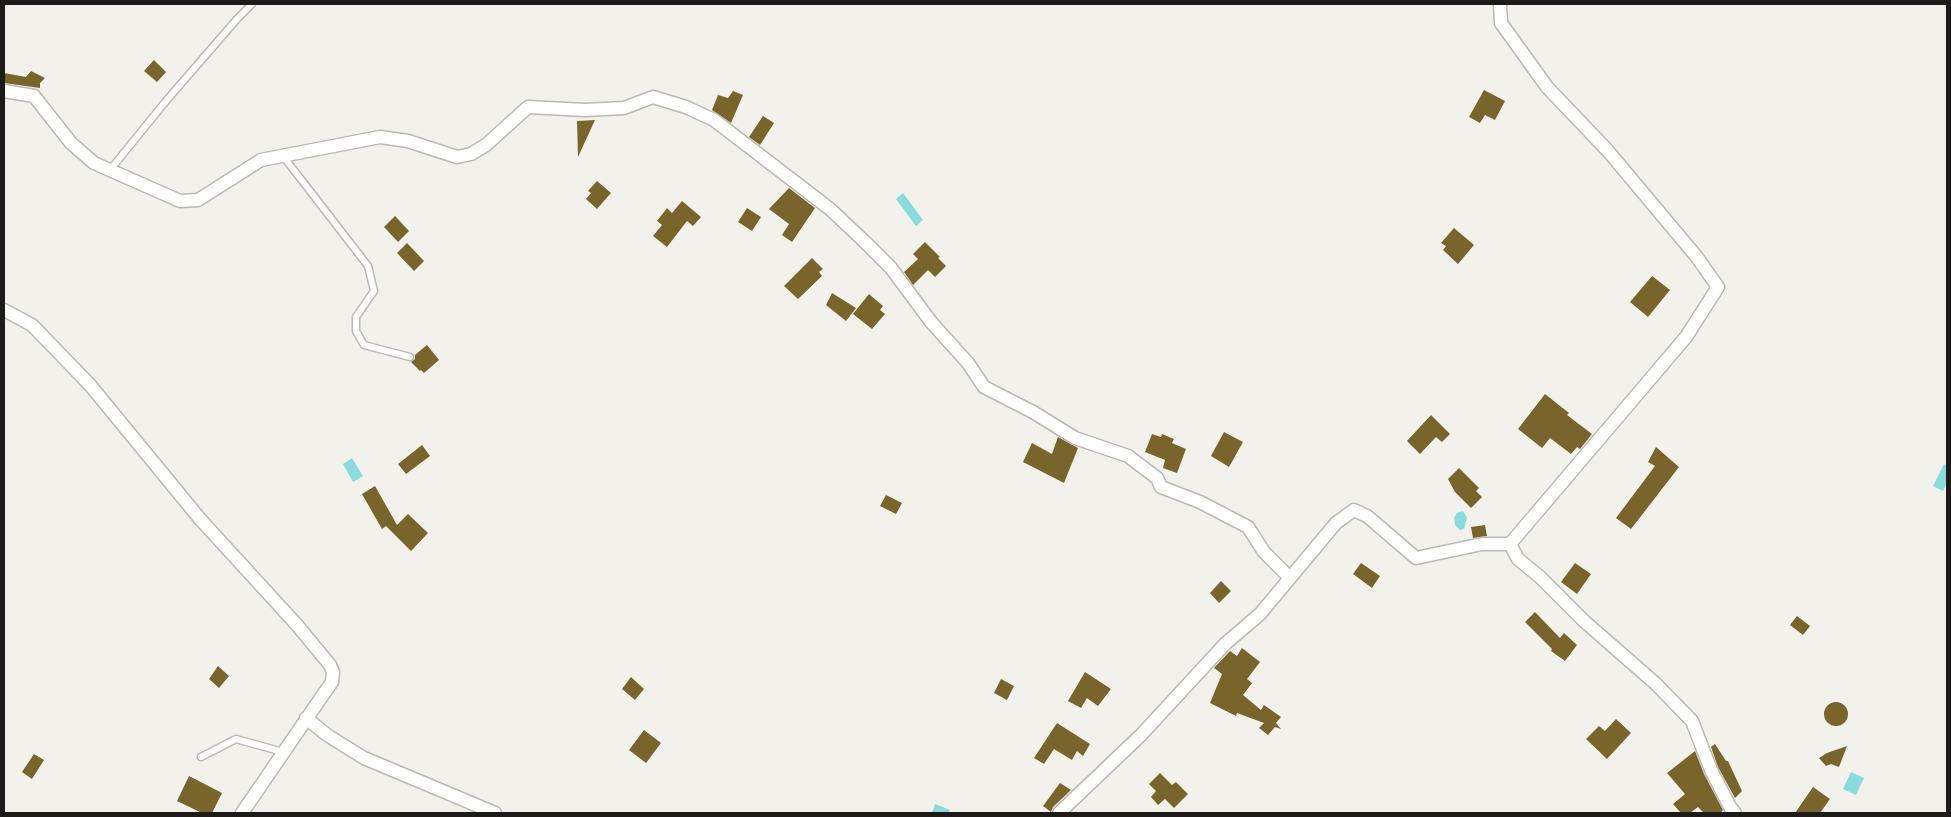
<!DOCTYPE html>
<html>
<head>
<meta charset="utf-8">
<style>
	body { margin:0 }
	#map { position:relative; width:1951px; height:817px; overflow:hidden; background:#f2f1ec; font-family:"DejaVu Sans",sans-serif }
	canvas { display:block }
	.frame { position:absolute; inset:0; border:5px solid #1c1b19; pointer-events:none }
</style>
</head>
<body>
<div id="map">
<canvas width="1951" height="817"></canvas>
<div class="frame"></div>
</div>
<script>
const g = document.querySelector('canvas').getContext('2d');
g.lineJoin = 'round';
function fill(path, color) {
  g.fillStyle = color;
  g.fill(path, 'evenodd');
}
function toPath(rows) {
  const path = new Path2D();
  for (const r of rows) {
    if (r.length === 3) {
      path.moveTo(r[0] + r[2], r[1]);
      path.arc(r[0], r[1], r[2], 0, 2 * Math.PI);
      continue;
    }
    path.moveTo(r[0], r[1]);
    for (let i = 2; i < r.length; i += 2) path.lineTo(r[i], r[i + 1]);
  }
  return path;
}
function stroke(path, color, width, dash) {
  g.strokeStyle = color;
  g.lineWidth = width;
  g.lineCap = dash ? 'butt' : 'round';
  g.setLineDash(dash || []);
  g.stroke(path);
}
const water = toPath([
	[903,193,923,220,916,226,896,199],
	[352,458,363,476,353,482,343,464],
	[1944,464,1947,466,1947,483,1943,491,1933,486],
	[1463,511,1467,518,1464,529,1460,530,1455,525,1454,518,1457,513],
	[1851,772,1864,778,1856,795,1843,789],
	[935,804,950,810,948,813,932,813]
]);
const building = toPath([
	[154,60,166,72,157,82,144,71],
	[31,71,45,78,40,83,40,88,4,83,4,73,26,77],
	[1484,90,1505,101,1495,120,1485,115,1480,123,1469,117],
	[733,91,743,95,731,123,712,110,718,95,728,98],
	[763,116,774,123,760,145,749,137],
	[595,120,578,157,577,121],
	[597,181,611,193,597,209,586,199,591,193,588,191],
	[789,188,815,208,792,242,782,235,789,224,769,209],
	[682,201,701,217,693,226,687,221,667,247,653,236,662,225,657,221,667,208,672,213],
	[747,208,761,217,752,231,738,222],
	[395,216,409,231,398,242,384,227],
	[1454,228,1474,245,1458,264,1443,250,1446,246,1441,243],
	[925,242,940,257,938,258,946,266,935,277,928,270,913,285,904,272,918,259,913,254],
	[407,243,424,261,414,271,397,253],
	[812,258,823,269,819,272,822,276,798,299,784,286],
	[1652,276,1670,290,1648,317,1630,302],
	[832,293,856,308,846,321,826,305],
	[869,294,883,306,880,310,885,314,872,329,853,314],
	[427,345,439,360,424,373,421,370,420,371,411,362,415,359,415,355],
	[1545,394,1569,413,1567,415,1592,434,1580,449,1577,447,1571,454,1550,438,1542,448,1518,429],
	[1431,415,1450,434,1442,442,1436,437,1420,454,1407,441],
	[1224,432,1243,442,1229,467,1211,456],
	[1152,434,1161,437,1162,434,1174,439,1172,443,1186,449,1177,473,1163,468,1165,460,1145,452],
	[1058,437,1078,448,1064,483,1023,462,1032,443,1052,454],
	[422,445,430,456,406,474,398,464],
	[1656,447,1679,467,1631,529,1616,518,1655,466,1648,462],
	[1459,468,1479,488,1476,491,1482,497,1471,508,1455,492,1448,479],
	[375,486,397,525,408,514,428,533,411,551,386,526,382,529,362,494],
	[886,495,902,503,896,514,880,506],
	[1485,525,1487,536,1473,538,1471,527],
	[1361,563,1380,576,1372,588,1353,574],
	[1575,563,1591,574,1577,594,1561,582],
	[1221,581,1231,591,1219,603,1210,593],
	[1535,612,1560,638,1564,633,1577,645,1565,661,1551,651,1552,649,1525,622],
	[1797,616,1810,626,1803,635,1790,625],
	[1242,648,1260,662,1247,679,1252,683,1243,695,1261,710,1264,705,1281,717,1276,723,1281,729,1275,727,1268,735,1259,728,1264,723,1237,713,1236,716,1210,703,1222,674,1214,668,1230,651,1237,656],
	[218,666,229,676,219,688,209,679],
	[1085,672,1111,689,1098,706,1087,698,1081,708,1068,701],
	[631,677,644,689,635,700,622,689],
	[1001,679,1014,686,1007,700,994,693],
	[1836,714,12],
	[1616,719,1631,733,1607,759,1586,739,1599,726,1605,731],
	[1057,723,1090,744,1083,756,1077,751,1072,760,1054,749,1044,764,1034,758],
	[644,730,661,743,646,763,629,750],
	[1715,744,1726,761,1728,761,1742,791,1735,798,1718,767,1711,747],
	[1847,746,1839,767,1831,764,1826,766,1819,758,1827,753],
	[1695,751,1704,774,1723,810,1720,813,1704,813,1698,807,1690,813,1681,813,1673,804,1685,794,1667,773],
	[34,754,44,760,32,779,22,772],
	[1160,773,1172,785,1176,782,1188,794,1174,808,1165,799,1158,805,1151,797,1156,791,1149,784],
	[189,776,222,793,212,813,202,813,177,801],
	[1060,783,1071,790,1053,807,1051,812,1043,806],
	[1813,787,1830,799,1820,813,1795,813]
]);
const lane = toPath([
	[283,156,368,266,374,291,356,317,356,331,364,345,410,357],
	[110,170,166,101,237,19,252,4],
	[201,757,236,739,283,752]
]);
const street = toPath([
	[1500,4,1501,23,1547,87,1608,151,1696,256,1718,287,1686,337,1510,544,1518,559,1540,577,1584,621,1656,684,1692,721,1711,770,1730,807,1735,813],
	[4,91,34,96,71,143,94,163,180,201,198,200,261,160,380,137,408,141,457,157,471,154,486,145,528,107,585,110,624,108,653,97,686,107,714,120,830,209,865,242,891,268,931,322,968,363,984,387,1033,412,1075,438,1128,456,1157,478,1161,487,1200,502,1248,527,1264,552,1290,578],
	[4,310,32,325,90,385,200,519,297,625,330,665,333,672,332,682,327,689,242,813],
	[306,718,327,735,364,758,495,813],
	[1059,813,1141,735,1225,644,1260,614,1336,523,1354,510,1367,516,1416,558,1482,544,1510,544]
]);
fill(water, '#89dbde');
fill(building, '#79652c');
stroke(lane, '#bab9b4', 9);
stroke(street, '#bab9b4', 15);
stroke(lane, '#fff', 6);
stroke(street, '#fff', 12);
</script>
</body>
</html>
